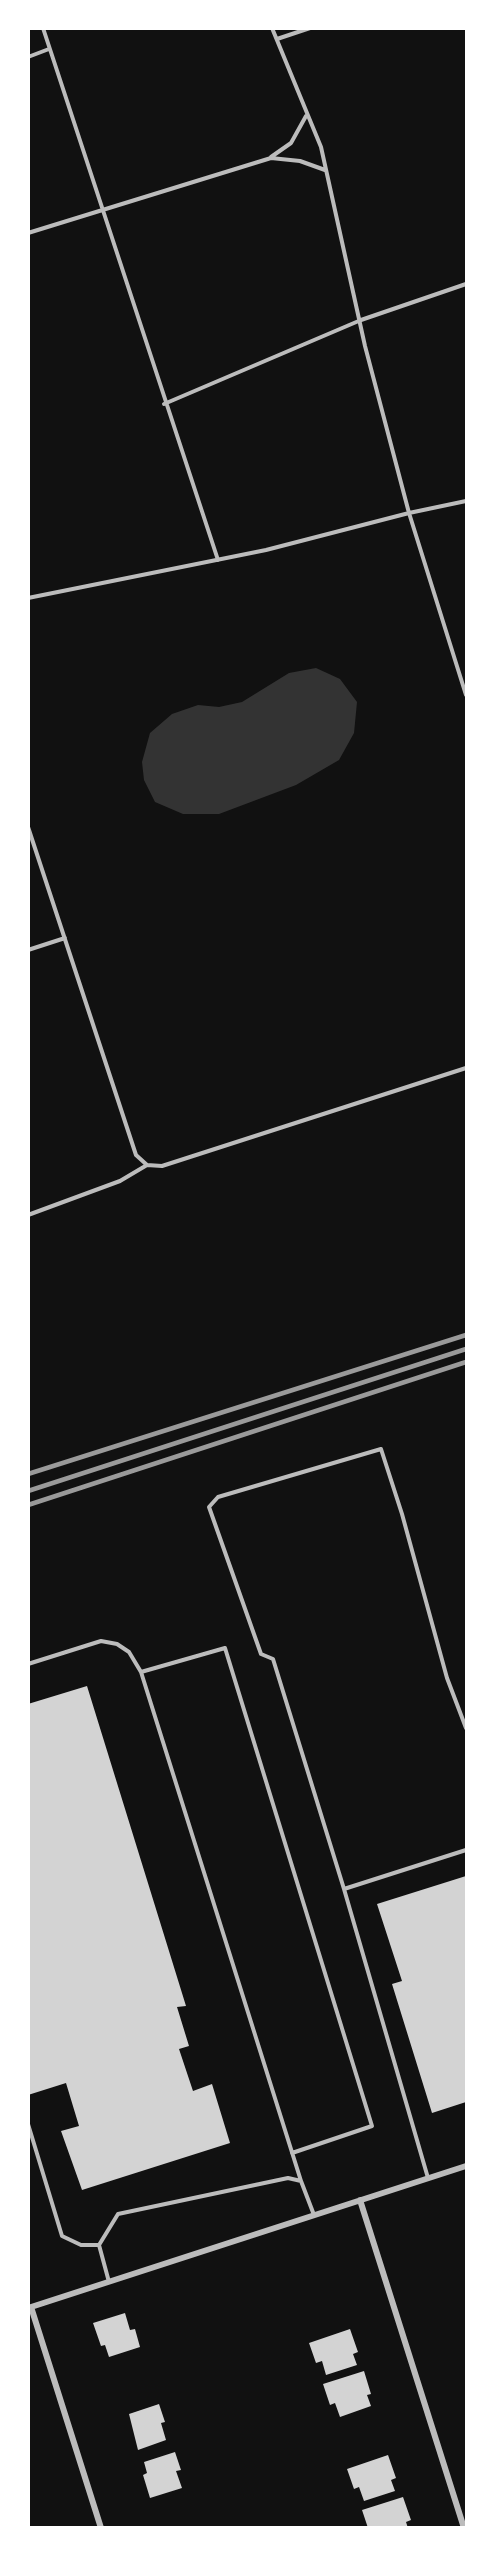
<!DOCTYPE html>
<html>
<head>
<meta charset="utf-8">
<style>
	body { margin:0 }
	#map { position:relative; width:495px; height:2556px; overflow:hidden; background:#111; font-family:Helvetica,sans-serif }
	canvas { display:block }
	.frame { position:absolute; inset:0; border:30px solid #fff; pointer-events:none }
</style>
</head>
<body>
<div id="map">
<canvas width="495" height="2556"></canvas>
<div class="frame"></div>
</div>
<script>
const g = document.querySelector('canvas').getContext('2d');
g.lineJoin = 'round';
function fill(path, color) {
  g.fillStyle = color;
  g.fill(path, 'evenodd');
}
function toPath(rows) {
  const path = new Path2D();
  for (const r of rows) {
    path.moveTo(r[0], r[1]);
    for (let i = 2; i < r.length; i += 2) path.lineTo(r[i], r[i + 1]);
  }
  return path;
}
function stroke(path, color, width, dash) {
  g.strokeStyle = color;
  g.lineWidth = width;
  g.lineCap = dash ? 'butt' : 'round';
  g.setLineDash(dash || []);
  g.stroke(path);
}
const water = toPath([
	[316,668,340,679,357,702,354,733,339,760,296,785,219,814,183,814,155,802,144,780,142,762,150,733,172,714,198,705,219,707,242,702,289,673]
]);
const building = toPath([
	[87,1686,186,2006,177,2007,189,2046,179,2049,193,2091,212,2084,230,2143,82,2190,61,2131,79,2126,66,2083,28,2095,28,1704],
	[466,1876,466,2102,432,2113,392,1984,402,1981,377,1904],
	[125,2313,130,2330,135,2329,140,2347,109,2357,105,2345,101,2346,93,2323],
	[350,2329,358,2352,353,2354,357,2365,326,2375,322,2361,316,2363,309,2343],
	[364,2371,371,2394,367,2395,371,2406,340,2417,335,2403,330,2405,323,2384],
	[159,2404,165,2422,161,2423,166,2440,138,2450,129,2414],
	[175,2452,181,2470,176,2471,182,2488,150,2498,143,2475,147,2473,144,2462],
	[388,2455,396,2478,391,2480,395,2491,364,2501,359,2487,354,2489,347,2469],
	[403,2497,411,2520,406,2522,408,2528,368,2528,362,2510]
]);
const service = toPath([
	[43,28,218,560],
	[272,28,321,147,365,346,409,513,466,695],
	[277,39,310,28],
	[28,57,49,49],
	[271,157,291,143,306,116],
	[28,233,271,158,300,161,325,170],
	[164,404,361,320,466,284],
	[28,598,266,550,409,513,466,501],
	[28,827,136,1155,147,1165,162,1166,466,1068],
	[28,950,65,938],
	[28,1215,120,1181,147,1165],
	[28,1664,101,1641,117,1644,129,1652,141,1672,301,2181],
	[141,1672,225,1648,372,2126,292,2153],
	[344,1889,273,1659,261,1654,209,1507,218,1497,381,1449,402,1514,447,1678,466,1728],
	[28,2124,62,2236,81,2245,99,2245],
	[428,2178,344,1889,466,1850],
	[109,2282,99,2245,118,2214,288,2178,301,2181,314,2215]
]);
const minor = toPath([
	[360,2200,464,2528],
	[31,2307,101,2528],
	[28,2308,466,2166]
]);
const rail = toPath([
	[28,1474,466,1335],
	[28,1491,466,1349],
	[28,1505,466,1362]
]);
fill(water, '#333');
fill(building, '#d3d3d3');
stroke(service, '#bcbcbc', 4);
stroke(minor, '#bcbcbc', 6);
stroke(rail, '#9a9a9a', 4.5);
</script>
</body>
</html>
